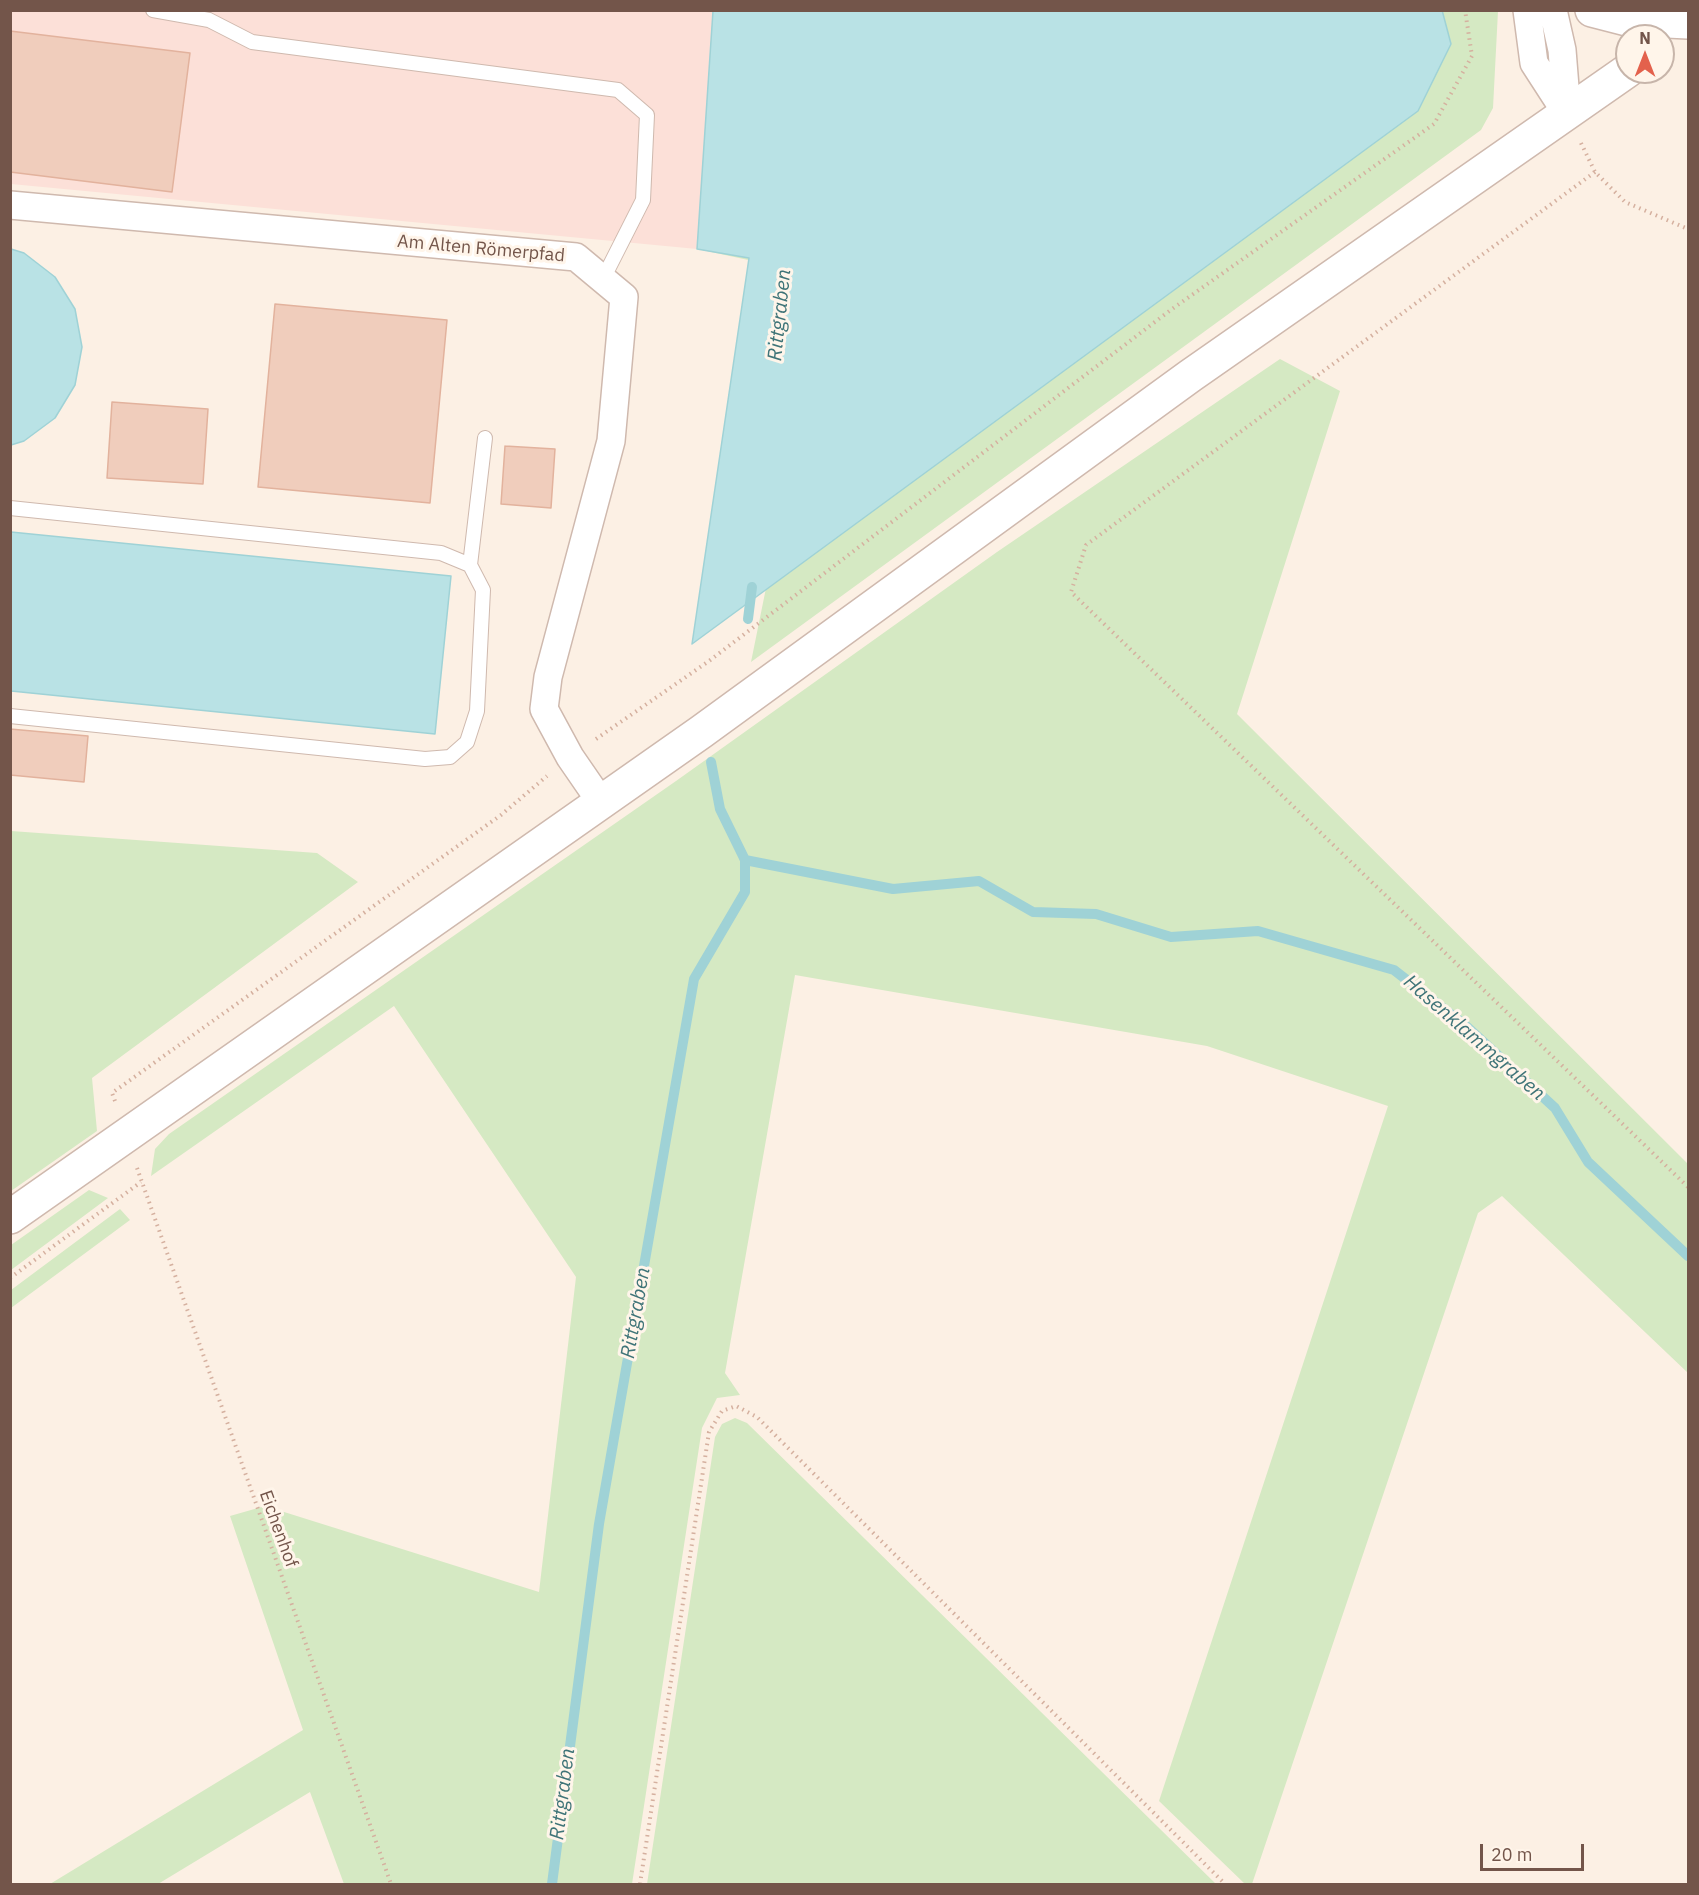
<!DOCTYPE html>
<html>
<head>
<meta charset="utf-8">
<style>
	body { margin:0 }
	#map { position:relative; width:1699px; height:1895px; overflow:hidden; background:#fcf0e4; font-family:"IBM Plex Sans",sans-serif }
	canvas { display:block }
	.frame { position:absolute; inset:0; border:12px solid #73554a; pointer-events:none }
	.north { position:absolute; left:1615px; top:24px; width:60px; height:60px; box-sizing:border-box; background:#fff5ea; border:2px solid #c7b5aa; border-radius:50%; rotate:0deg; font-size:16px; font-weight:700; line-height:24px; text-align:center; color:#73554a }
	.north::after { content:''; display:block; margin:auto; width:21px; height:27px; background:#e3614c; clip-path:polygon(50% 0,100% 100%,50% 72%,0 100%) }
	.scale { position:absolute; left:1480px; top:1844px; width:104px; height:27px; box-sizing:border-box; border:3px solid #73554a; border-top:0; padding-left:8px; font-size:18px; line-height:21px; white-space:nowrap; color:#73554a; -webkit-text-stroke:4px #fff5ea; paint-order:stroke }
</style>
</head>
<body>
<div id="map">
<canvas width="1699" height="1895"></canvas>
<div class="frame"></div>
<div class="north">N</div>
<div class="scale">20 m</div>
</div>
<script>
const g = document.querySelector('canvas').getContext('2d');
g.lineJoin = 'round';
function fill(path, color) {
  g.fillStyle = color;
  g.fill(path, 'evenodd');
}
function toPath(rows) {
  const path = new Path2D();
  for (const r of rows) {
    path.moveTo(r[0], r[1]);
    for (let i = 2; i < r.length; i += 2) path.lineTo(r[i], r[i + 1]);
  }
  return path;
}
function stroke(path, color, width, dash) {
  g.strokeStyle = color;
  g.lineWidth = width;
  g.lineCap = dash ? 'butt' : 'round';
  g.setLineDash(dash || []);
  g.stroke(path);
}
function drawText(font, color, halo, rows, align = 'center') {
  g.font = font + ' "IBM Plex Sans",sans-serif';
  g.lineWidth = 6;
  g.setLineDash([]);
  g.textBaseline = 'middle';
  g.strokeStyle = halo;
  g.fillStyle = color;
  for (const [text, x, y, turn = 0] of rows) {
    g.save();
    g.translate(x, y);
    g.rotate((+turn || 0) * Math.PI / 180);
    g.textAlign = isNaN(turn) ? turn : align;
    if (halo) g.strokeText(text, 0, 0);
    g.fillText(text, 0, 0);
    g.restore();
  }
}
const commercial = toPath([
	[10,11,713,11,697,249,11,184]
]);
const green = toPath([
	[713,11,1498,11,1493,108,1481,130,751,662,781,514,753,261,697,249],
	[1280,359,1340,391,1237,714,1688,1164,1688,1373,1502,1196,1478,1213,1252,1884,1245,1884,1159,1801,1388,1106,1207,1046,795,975,725,1373,740,1395,717,1398,702,1428,632,1884,344,1884,310,1792,158,1884,50,1884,303,1730,230,1516,265,1506,539,1592,576,1277,394,1006,151,1176,155,1149,169,1134,676,781,997,552],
	[11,831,317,853,358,882,92,1078,97,1131,11,1191],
	[89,1190,108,1198,11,1270,11,1245],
	[120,1209,130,1220,11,1308,11,1290],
	[735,1418,747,1423,1216,1884,647,1884,715,1437,722,1424]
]);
const water = toPath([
	[713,11,1442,10,1451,44,1418,111,692,644,749,258,697,249,713,11],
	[11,249,24,253,55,277,75,309,82,347,75,385,55,418,24,441,11,445,11,249],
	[11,532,451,576,435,734,11,691,11,532]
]);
const stream = toPath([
	[748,619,752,587],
	[745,860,893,889,979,881,1033,912,1096,914,1171,937,1258,931,1394,970,1466,1026,1555,1108,1588,1162,1688,1256],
	[552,1884,599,1524,694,979,745,892,745,860,720,809,711,762]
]);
const building = toPath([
	[10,31,190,53,172,192,10,172,10,31],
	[275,304,447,320,430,503,258,487,275,304],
	[112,402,208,409,203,484,107,478,112,402],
	[505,446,555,449,551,508,501,504,505,446],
	[10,729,88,736,84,782,10,775,10,729]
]);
const path = toPath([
	[1581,143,1595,172,1625,202,1688,229],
	[1595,172,1086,545,1071,592,1688,1187],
	[596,739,709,661,1172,309,1434,124,1472,56,1465,10],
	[115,1101,112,1093,501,815,547,776],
	[137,1168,391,1884],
	[10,1278,141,1182],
	[640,1884,709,1432,722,1411,736,1406,757,1417,1225,1884]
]);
const service = toPath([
	[153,10,209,20,252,42,618,90,647,115,643,200,603,279],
	[10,508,441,553,470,565,483,590,477,711,467,742,450,757,425,759,10,716],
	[470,565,485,438]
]);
const minor = toPath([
	[1527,10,1534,63,1567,114],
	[1553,10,1562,50,1567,112],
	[10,205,576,257,624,297,611,441,548,677,544,709,570,757,601,802]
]);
const tertiary = toPath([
	[1592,10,1627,19,1688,22],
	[10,1217,701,732,1190,376,1627,71]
]);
const streetNames = [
	["Am Alten Römerpfad",481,249,5],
	["Eichenhof",278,1529,70]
];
const waterNames = [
	["Rittgraben",780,315,-84],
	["Hasenklammgraben",1474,1038,41],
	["Rittgraben",636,1313,-80],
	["Rittgraben",563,1794,-83]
];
fill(commercial, '#fce0d8');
fill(green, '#d5e9c3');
fill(water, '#b9e2e5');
stroke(water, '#9fd2d6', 1.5);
stroke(stream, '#9fd2d6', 10);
fill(building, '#f0cdbc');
stroke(building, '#e2b29d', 1.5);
stroke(service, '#cfb9ae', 16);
stroke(minor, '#cfb9ae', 30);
stroke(tertiary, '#cfb9ae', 36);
stroke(path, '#d5b09f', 4, [1.5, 4.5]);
stroke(service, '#fff', 14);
stroke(minor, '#fff', 27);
stroke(tertiary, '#fff', 33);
drawText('18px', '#73554a', '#fff5ea', streetNames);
drawText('italic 20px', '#3f7478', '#fff5ea', waterNames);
</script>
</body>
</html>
